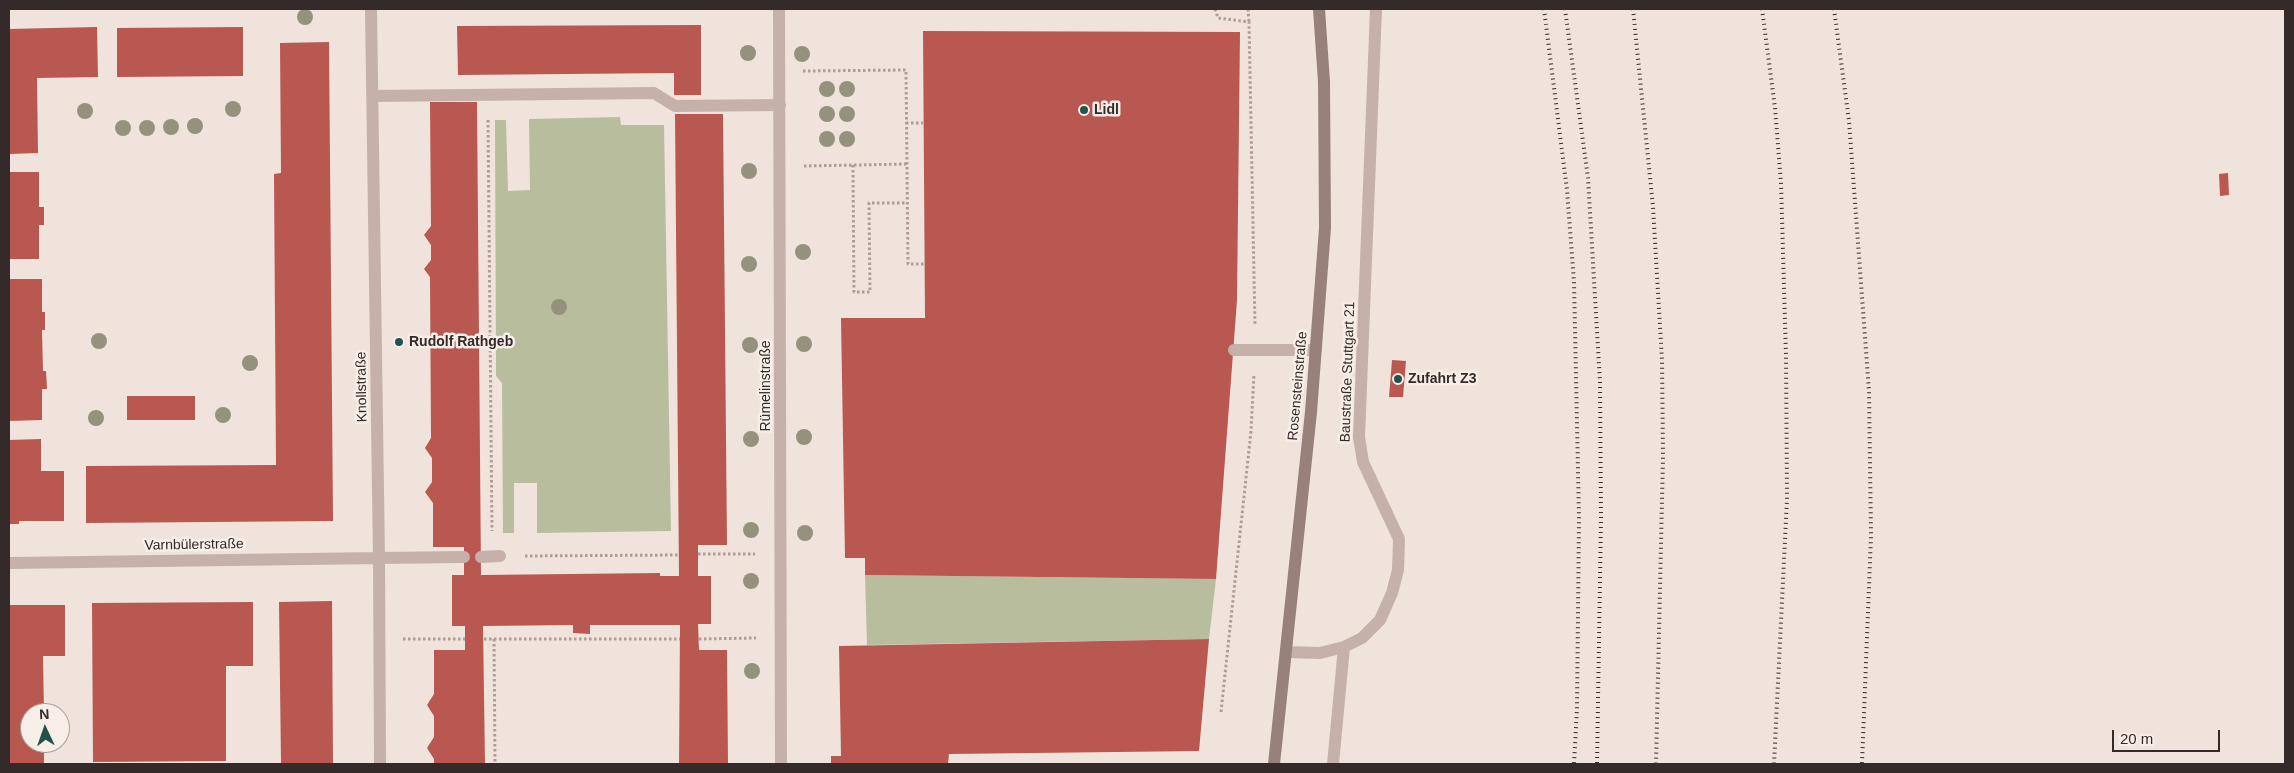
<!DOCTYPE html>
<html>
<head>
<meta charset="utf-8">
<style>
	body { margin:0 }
	#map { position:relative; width:2294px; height:773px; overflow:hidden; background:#efe3dc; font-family:Arial,sans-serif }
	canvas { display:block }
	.frame { position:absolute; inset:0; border:10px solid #342a29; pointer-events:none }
	.north { position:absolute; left:20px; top:703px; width:50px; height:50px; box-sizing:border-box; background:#f7eee8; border:1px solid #a9a09c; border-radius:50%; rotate:357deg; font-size:14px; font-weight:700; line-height:20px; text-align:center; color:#342a29 }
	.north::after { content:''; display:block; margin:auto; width:18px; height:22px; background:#23514b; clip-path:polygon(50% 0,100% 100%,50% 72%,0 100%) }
	.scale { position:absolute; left:2112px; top:730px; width:108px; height:22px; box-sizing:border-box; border:2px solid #342a29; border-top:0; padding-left:6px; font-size:15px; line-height:18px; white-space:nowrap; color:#342a29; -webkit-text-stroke:4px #f7eee8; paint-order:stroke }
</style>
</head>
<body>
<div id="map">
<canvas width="2294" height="773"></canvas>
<div class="frame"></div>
<div class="north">N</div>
<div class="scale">20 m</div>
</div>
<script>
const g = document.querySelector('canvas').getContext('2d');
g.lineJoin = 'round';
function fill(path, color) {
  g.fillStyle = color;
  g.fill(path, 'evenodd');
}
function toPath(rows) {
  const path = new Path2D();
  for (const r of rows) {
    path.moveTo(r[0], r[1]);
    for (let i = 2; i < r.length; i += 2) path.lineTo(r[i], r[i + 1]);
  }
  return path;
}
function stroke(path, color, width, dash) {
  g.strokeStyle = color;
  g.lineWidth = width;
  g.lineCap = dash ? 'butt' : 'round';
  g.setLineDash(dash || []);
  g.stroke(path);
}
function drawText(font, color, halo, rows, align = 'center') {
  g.font = font + ' Arial,sans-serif';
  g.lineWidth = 5;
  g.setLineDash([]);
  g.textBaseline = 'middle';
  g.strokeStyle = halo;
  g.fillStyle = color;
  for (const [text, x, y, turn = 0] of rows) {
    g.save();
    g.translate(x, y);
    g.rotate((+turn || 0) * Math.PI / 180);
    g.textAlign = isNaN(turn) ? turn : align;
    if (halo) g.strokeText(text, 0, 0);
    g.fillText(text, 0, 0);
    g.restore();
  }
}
const green = toPath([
	[620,117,621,125,664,125,671,531,537,533,537,483,514,483,514,533,503,533,502,383,496,376,495,120,506,120,508,191,530,190,529,119],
	[865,575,1216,579,1209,639,867,645]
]);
const building = toPath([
	[701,25,701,95,674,95,674,73,458,75,457,26],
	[97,27,98,77,37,78,38,153,9,154,9,29],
	[243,27,243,76,117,77,117,28],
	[923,31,1240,32,1237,300,1216,579,865,575,865,558,845,558,841,318,925,318],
	[329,42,333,521,86,523,86,466,276,465,274,174,281,173,280,43],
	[430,102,477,102,481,575,660,573,660,576,679,576,675,114,723,114,727,545,698,545,698,576,711,576,711,624,698,624,699,650,727,650,728,764,679,764,680,625,590,625,590,634,573,633,573,625,483,626,485,764,434,764,434,759,427,748,434,737,434,716,427,705,434,694,434,650,465,650,465,626,452,626,452,575,464,575,464,547,433,547,433,503,425,492,432,482,432,458,425,448,431,438,430,277,424,269,431,260,431,245,424,235,431,226],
	[9,172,39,172,39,207,44,207,44,225,39,225,39,259,9,259],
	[2228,173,2229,195,2220,196,2219,174],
	[9,279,42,279,42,312,45,312,45,330,42,330,43,371,46,371,47,389,42,389,42,420,9,421],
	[1392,360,1406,361,1403,397,1389,397],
	[127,396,195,396,195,420,127,420],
	[41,439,41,471,64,471,64,521,19,521,19,524,9,524,9,440],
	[332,601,333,764,281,764,279,602],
	[253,602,253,666,226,666,226,761,93,762,92,603],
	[9,605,65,605,65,656,43,656,44,713,30,713,30,743,44,743,44,764,9,764],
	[1209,639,1199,751,949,754,948,764,831,764,831,756,841,756,839,646]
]);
const path = toPath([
	[1215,9,1218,18,1249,22,1255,326],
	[1248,9,1249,22],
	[803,71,906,70,908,264,924,264],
	[488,120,492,531],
	[906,123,923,123],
	[853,165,854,292,870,292,869,203,907,203],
	[804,166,907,164],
	[698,554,755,554],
	[525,556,679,555],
	[403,639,465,639],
	[484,639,680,639],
	[494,639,495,764],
	[699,639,756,638],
	[1221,712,1251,431,1254,374]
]);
const lane = toPath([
	[373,96,654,93,675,106,780,105],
	[1234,350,1316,350],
	[481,557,500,556],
	[379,558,464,557],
	[1286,652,1320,653,1344,647,1362,638,1380,620,1392,593,1398,570,1399,539,1363,462,1359,437,1376,9],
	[1333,764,1344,647]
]);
const street = toPath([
	[371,9,379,558,380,764],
	[779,9,781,764],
	[9,563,379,558]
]);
const secondary = toPath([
	[1274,764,1311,412,1325,228,1324,82,1319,9]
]);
const rail = toPath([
	[1544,9,1567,190,1574,282,1579,518,1577,709,1574,764],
	[1565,9,1588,178,1600,382,1601,518,1597,764],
	[1633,9,1653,207,1662,360,1663,457,1656,764],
	[1762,9,1775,108,1781,183,1786,356,1787,499,1774,764],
	[1834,9,1849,121,1869,391,1871,536,1862,764]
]);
const trees = [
	[305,17],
	[748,53],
	[802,54],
	[827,89],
	[847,89],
	[233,109],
	[85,111],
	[827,114],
	[847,114],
	[195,126],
	[171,127],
	[123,128],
	[147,128],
	[827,139],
	[847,139],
	[749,171],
	[803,252],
	[749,264],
	[559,307],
	[99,341],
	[804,344],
	[750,345],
	[250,363],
	[223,415],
	[96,418],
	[804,437],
	[751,439],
	[751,530],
	[805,533],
	[751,581],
	[752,671]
];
const markers = [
	[1084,110,5,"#23514b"],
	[399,342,5,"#23514b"],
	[1398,379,5,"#23514b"]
];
const poiNames = [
	["Lidl",1094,110],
	["Rudolf Rathgeb",409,342],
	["Zufahrt Z3",1408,379]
];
const streetNames = [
	["Baustraße Stuttgart 21",1348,372,-88],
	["Rümelinstraße",766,386,-90],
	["Rosensteinstraße",1298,386,-85],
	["Knollstraße",362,387,-91],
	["Varnbülerstraße",194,545,-1]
];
fill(green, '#b8bd9e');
fill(building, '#b95751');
stroke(path, '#b29b94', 3, [2.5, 2.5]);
stroke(lane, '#c6b1aa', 12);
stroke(street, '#c6b1aa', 12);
stroke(secondary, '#99817b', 12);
stroke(rail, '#342a29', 4, [1, 4]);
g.fillStyle = '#94927d';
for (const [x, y] of trees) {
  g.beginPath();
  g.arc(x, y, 8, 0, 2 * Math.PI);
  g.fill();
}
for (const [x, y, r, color] of markers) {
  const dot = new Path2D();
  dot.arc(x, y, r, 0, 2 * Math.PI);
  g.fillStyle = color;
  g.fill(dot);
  stroke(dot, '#f7eee8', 2);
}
drawText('bold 14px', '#342a29', '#f7eee8', poiNames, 'left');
drawText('14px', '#342a29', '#f7eee8', streetNames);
</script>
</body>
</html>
